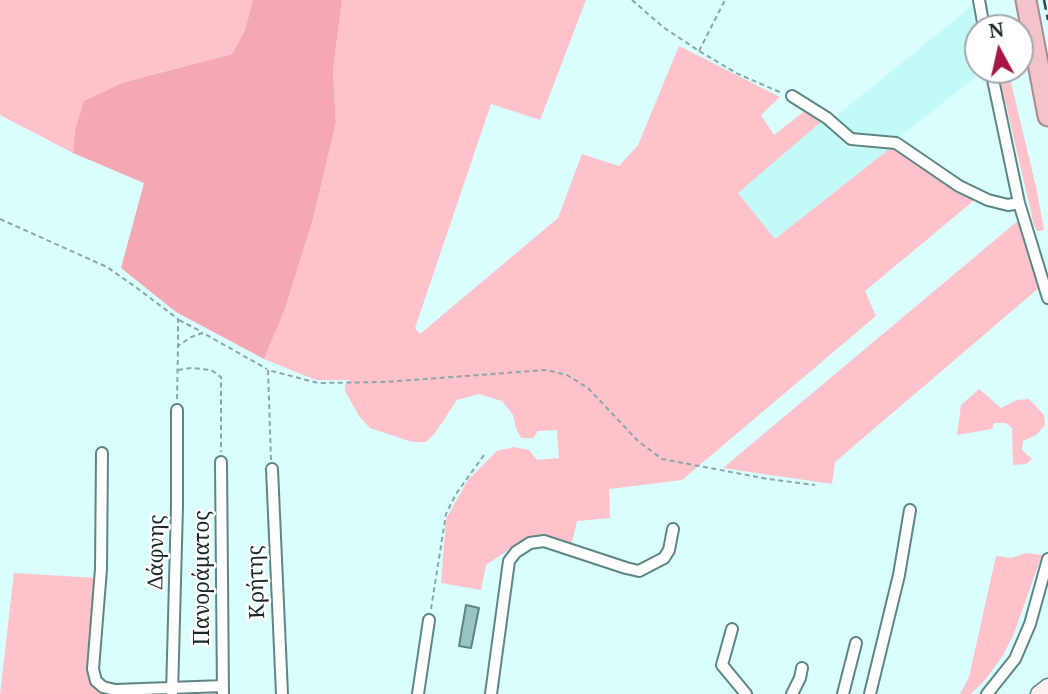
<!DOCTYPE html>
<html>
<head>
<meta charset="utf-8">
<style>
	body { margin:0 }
	#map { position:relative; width:1048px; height:694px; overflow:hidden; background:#d9fefc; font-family:"Noto Serif",serif }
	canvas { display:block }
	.north { position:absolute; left:964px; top:14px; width:70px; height:70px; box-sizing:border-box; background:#fff; border:2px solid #a2a9a9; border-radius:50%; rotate:352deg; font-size:19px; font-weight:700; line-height:28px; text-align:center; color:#162727 }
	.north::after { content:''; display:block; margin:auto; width:24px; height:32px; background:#aa1548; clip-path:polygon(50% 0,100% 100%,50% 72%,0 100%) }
</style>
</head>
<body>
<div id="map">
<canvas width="1048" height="694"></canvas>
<div class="north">N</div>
</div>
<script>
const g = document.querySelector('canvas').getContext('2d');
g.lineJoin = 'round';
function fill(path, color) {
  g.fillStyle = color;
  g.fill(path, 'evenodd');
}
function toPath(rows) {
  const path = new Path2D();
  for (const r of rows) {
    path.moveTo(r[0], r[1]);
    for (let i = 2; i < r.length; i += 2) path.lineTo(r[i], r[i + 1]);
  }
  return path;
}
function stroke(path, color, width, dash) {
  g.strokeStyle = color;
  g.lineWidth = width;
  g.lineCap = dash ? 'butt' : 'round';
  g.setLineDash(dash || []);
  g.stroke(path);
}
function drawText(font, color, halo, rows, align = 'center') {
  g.font = font + ' "Noto Serif",serif';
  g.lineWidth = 5;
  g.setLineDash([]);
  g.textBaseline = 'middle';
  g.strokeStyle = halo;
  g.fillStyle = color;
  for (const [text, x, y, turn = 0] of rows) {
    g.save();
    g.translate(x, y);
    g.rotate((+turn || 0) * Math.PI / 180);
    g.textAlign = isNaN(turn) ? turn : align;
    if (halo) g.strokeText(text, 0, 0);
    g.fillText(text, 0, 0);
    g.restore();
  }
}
const built = toPath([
	[972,6,978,41,978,70,983,71,897,139,891,134,884,137,851,133,835,117],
	[822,121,848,148,893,146,775,239,738,193]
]);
const green = toPath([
	[0,0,253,0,245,30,232,54,125,82,75,130,73,153,0,115],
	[342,0,586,0,540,120,491,104,415,328,420,334,558,218,582,154,619,166,638,145,679,46,780,97,761,115,774,135,806,110,822,121,738,193,775,239,893,146,977,198,865,291,876,316,682,480,609,489,610,518,577,521,571,547,527,541,513,547,486,565,481,590,441,583,446,519,468,480,497,451,514,447,529,450,537,460,559,458,557,430,538,431,533,438,521,438,516,428,513,415,502,401,479,394,457,400,435,433,426,442,412,442,370,428,359,416,345,391,345,385,350,380,316,380,264,359,285,309,313,219,336,122,333,71],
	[998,70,1008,70,1036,187,1044,229,1042,231,1037,231,1034,225],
	[1020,219,1040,287,835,462,832,484,723,468],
	[979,389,1001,408,1017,400,1029,399,1044,415,1045,425,1036,435,1023,441,1022,450,1032,459,1026,464,1013,465,1012,428,1006,423,994,423,992,429,957,435,961,405],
	[1026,553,1042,555,1013,636,1002,657,985,680,971,694,960,694,969,677,996,556,1012,558],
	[14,573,97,578,94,685,102,693,147,694,0,694]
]);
const forest = toPath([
	[253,0,342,0,333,71,336,122,313,219,285,309,264,359,176,312,121,268,144,183,73,153,75,130,84,101,125,82,232,54,245,30]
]);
const building = toPath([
	[466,605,479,608,471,648,459,646,466,605]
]);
const path = toPath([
	[632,0,663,27,699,51,738,74,782,93],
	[699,51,725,0],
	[0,219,107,267,137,288,178,319,178,346],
	[179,320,202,332],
	[178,370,192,368,211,370,221,377,221,452],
	[177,399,178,346,191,337,203,333,267,369],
	[271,460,268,370,318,383,385,382,546,370,567,375,588,388,638,441,662,459,768,479,815,485],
	[431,609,446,514,456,494,484,455]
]);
const minor = toPath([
	[979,0,984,28],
	[991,70,1019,203,1048,298],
	[792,96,827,118,851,139,896,143,959,186,988,200,1008,205,1019,203],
	[102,453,101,569,93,669,96,681,103,687,115,690,223,686],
	[221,462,223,694],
	[272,469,282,694],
	[732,629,722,665,746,694],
	[172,694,177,506,177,410],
	[418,694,429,620],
	[491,694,509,561,516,552,530,543,544,541,626,568,639,571,664,558,669,550,673,529],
	[792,694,800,678,802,668],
	[843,694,856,643],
	[870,694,899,575,910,510],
	[987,694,1015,659,1030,624,1048,559]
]);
const secondary = toPath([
	[1039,694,1048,687]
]);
const motorway = toPath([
	[1026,0,1048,116]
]);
const rail = toPath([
	[1044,0,1048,20]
]);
const streetNames = [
	["Δάφνης",157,552,-89],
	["Πανοράματος",203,578,-90],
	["Κρήτης",257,582,-92]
];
fill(built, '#c2faf7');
fill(green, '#ffc1ca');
fill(forest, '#f5a8b4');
fill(building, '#98c4c2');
stroke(building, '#5a8583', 2);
stroke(minor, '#5d8785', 14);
stroke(secondary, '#5d8785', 19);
stroke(motorway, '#a68c90', 23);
stroke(path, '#8ba8a7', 2, [5, 3.5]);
stroke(minor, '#fff', 10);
stroke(secondary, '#fcedef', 16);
stroke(motorway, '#f4c2c9', 19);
stroke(rail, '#344848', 2.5, [10, 5]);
drawText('21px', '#162727', '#fff', streetNames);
</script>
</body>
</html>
